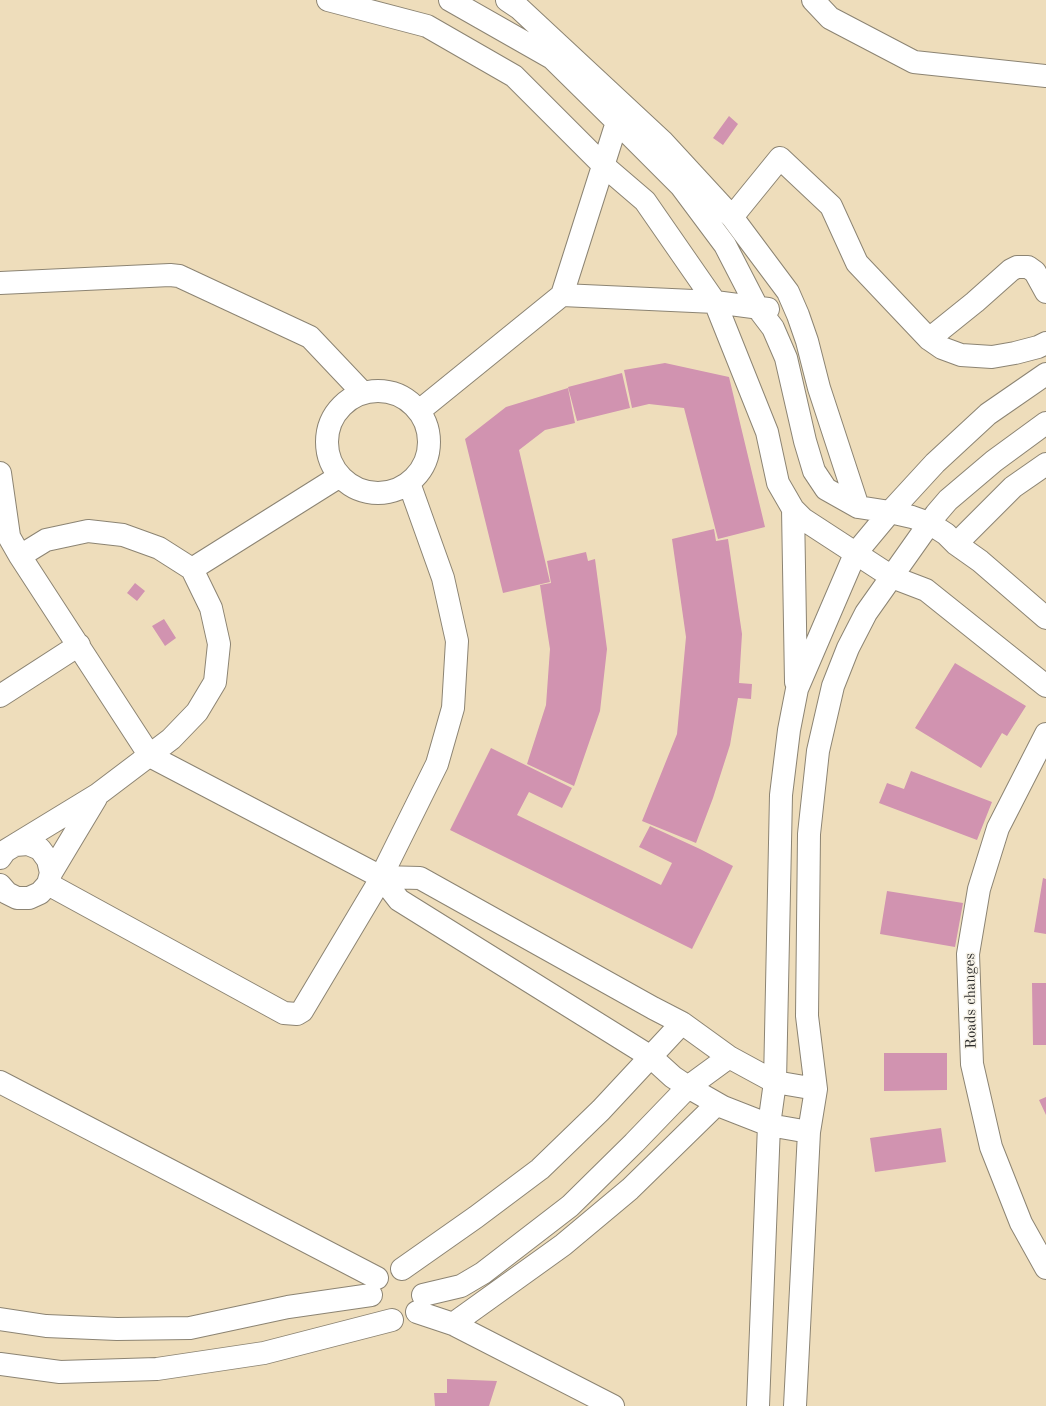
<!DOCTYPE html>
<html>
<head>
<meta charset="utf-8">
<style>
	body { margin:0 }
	canvas { display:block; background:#edb }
</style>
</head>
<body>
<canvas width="1046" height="1406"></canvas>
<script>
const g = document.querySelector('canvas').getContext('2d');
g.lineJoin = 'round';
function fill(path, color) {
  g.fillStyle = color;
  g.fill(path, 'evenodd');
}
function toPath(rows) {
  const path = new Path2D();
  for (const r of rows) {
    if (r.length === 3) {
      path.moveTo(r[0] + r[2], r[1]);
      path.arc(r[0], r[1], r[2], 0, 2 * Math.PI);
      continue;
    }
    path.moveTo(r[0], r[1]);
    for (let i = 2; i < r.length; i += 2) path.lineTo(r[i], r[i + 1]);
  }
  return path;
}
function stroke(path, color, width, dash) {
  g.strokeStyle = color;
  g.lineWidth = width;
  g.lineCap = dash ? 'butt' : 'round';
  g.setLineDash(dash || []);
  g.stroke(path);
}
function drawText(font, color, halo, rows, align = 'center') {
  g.font = font + ' "Old Standard TT",serif';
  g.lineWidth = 3;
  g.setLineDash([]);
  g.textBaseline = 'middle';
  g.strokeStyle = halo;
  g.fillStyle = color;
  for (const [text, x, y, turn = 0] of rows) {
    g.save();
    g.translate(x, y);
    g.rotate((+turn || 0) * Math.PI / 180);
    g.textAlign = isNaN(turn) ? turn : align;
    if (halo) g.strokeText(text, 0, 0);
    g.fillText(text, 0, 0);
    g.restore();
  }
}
const building = toPath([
	[729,116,738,124,723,145,713,138],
	[665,363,729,377,765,527,718,539,684,408,649,404,632,408,624,370],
	[622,373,630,408,577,421,568,387],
	[568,388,575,423,545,430,519,450,550,582,503,593,465,439,506,407],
	[714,529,716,541,728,539,742,634,739,683,752,684,751,699,738,698,730,745,713,798,696,843,642,821,677,734,686,637,672,539],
	[586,552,588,561,595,559,607,649,600,711,574,786,527,764,546,705,550,649,540,585,551,583,547,561],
	[135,583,145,591,137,601,127,593],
	[164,619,176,638,165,646,152,626],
	[955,663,1026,706,1007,736,1002,733,981,768,915,728],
	[491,748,572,788,562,808,529,792,517,815,661,885,672,863,639,847,650,826,700,849,733,866,692,949,450,830],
	[911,771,992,802,977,840,879,803,887,783,904,789],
	[1043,878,1046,879,1046,934,1034,932],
	[887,891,963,903,955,947,880,934],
	[1032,983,1046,983,1046,1045,1033,1045],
	[884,1053,947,1053,947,1090,884,1091],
	[1046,1097,1046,1115,1039,1100],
	[941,1128,946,1162,875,1172,870,1138],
	[447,1379,497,1381,489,1406,435,1406,434,1393,447,1393]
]);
const minor = toPath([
	[328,0,427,26,514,76,603,165,645,201,715,302,767,432,778,483,793,509,803,519,892,577,926,590,1046,686],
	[450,0,552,58,617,122,681,186,725,245,757,307,773,328,786,358,805,441,814,471,826,489,858,507,890,512,912,517,929,523,946,534,956,544,980,561,1046,618],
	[507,0,519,8,662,141,732,217,788,292,798,315,807,341,819,388,858,507],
	[813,0,830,18,914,62,1046,76],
	[732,217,780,158,831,206,857,263,929,339,942,348,961,355,992,357,1015,353,1038,347,1046,343],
	[0,283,170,275,179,276,310,337,363,393],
	[562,295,715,302,768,309],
	[929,339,975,302,1011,270,1017,267,1028,267,1035,272,1046,292],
	[378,442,51],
	[419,411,562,295,617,122],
	[0,473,9,536],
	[793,509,796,682],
	[0,521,20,556,150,756,381,877,399,900,651,1057,673,1077,688,1087,723,1107,769,1125,809,1132],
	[956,544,1013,487,1046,464],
	[192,569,340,476],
	[0,696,79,645],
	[1046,734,998,828,979,889,968,954,972,1064,991,1147,1021,1223,1046,1268],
	[15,845,97,795,171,739,197,712,215,682,219,644,211,608,192,569,159,548,123,535,88,531,46,540,20,556],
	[0,858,5,851,15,845,28,844,40,849,48,860,51,873,48,884,40,893,29,898,17,898,7,893,0,885],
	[51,873,96,798],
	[381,877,420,878,653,1008,682,1023,729,1057,775,1082,816,1089],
	[48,884,284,1013,297,1014,302,1011,376,887,437,764,453,708,457,641,443,578,409,483],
	[0,1082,377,1278],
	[402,1269,476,1217,540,1169,601,1110,682,1023],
	[423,1295,461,1286,483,1273,570,1206,634,1143,688,1087,729,1057],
	[417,1312,453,1324,613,1406],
	[0,1319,46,1326,117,1329,190,1328,288,1307,371,1295],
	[453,1324,563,1245,630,1189,717,1104],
	[0,1364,60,1372,157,1369,264,1353,392,1320],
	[758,1406,769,1125,775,1082,781,795,789,730,797,689,855,554,890,512,935,463,988,414,1046,374],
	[795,1406,809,1132,816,1089,807,1016,809,834,818,751,833,686,848,648,866,613,936,514,948,500,994,461,1046,423]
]);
const streetNames = [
	["Roads changes",971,1001,-91]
];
fill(building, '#d193b0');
stroke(minor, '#8c8473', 24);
stroke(minor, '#fff', 22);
drawText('15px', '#2b2b2b', '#f7f3e8', streetNames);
</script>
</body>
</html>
